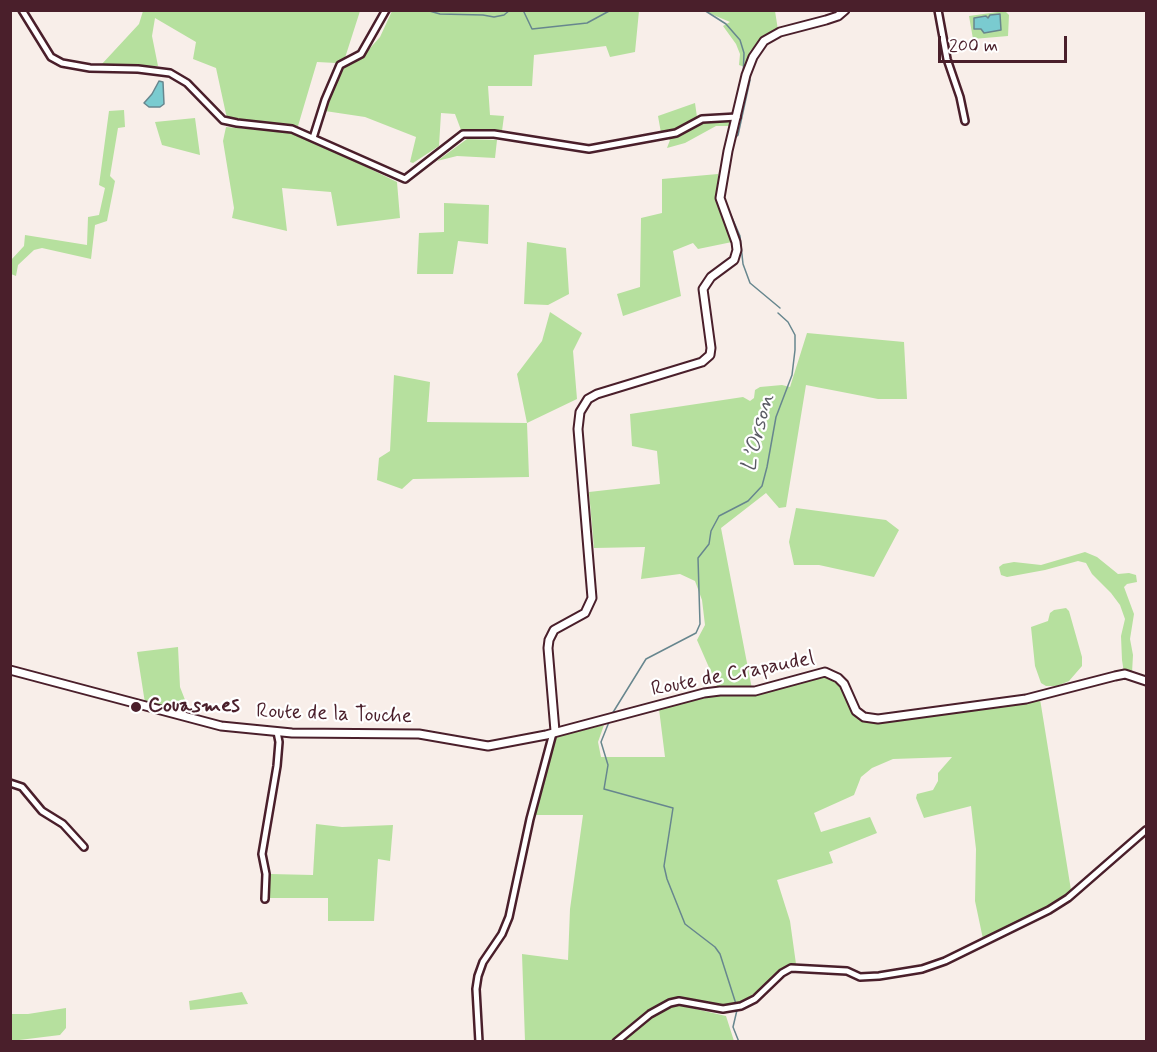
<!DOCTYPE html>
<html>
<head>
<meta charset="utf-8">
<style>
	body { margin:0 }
	#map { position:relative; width:1157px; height:1052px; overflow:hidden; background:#f8eee9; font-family:Mynerve,sans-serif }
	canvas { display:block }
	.frame { position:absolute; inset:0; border:12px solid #4a1f2b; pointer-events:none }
	.scale { position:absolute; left:938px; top:36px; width:129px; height:27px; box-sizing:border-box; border:3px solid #4a1f2b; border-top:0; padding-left:8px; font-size:18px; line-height:21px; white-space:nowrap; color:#4a1f2b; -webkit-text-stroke:4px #fff; paint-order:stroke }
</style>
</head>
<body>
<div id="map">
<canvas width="1157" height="1052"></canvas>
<div class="frame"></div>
<div class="scale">200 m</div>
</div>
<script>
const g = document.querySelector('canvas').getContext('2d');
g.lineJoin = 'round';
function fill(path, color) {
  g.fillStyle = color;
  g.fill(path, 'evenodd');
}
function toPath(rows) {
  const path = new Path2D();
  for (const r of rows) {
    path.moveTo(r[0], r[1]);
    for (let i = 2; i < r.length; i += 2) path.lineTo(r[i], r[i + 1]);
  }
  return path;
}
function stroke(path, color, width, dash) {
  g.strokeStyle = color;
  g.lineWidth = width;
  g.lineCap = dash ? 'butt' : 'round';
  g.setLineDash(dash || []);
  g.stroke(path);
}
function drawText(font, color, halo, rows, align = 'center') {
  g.font = font + ' Mynerve,sans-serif';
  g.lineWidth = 4.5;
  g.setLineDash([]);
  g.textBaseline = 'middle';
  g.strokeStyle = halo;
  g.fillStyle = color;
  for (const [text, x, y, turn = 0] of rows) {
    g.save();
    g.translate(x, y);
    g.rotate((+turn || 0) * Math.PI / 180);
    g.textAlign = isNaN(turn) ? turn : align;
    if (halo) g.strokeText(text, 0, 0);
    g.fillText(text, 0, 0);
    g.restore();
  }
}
const green = toPath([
	[143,11,360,11,344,61,336,63,317,62,298,126,238,121,228,118,226,114,216,68,193,59,196,42,155,18,152,36,158,66,101,65,139,24],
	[392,11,639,11,635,52,610,57,606,46,534,55,532,86,488,86,490,115,504,116,502,131,461,130,455,114,441,113,439,146,413,163,410,162,416,137,365,117,325,111,341,67,363,56,380,37],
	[704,11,775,11,778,30,759,42,750,51,745,67,739,65,740,54,736,44,723,26,730,22],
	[1005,11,1009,15,1008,36,973,39,969,16],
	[695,103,697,117,734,113,730,126,716,126,685,143,667,148,670,140,661,133,658,116],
	[124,110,125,127,118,128,110,176,115,181,107,221,95,225,91,259,42,248,34,250,18,265,16,276,11,274,11,260,24,246,25,235,87,245,88,217,99,215,105,188,99,185,109,111],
	[195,118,200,155,162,145,155,122],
	[226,127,287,132,315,142,397,182,400,218,337,226,331,192,282,188,287,231,232,218,234,208,223,141],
	[467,139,497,140,495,158,457,156,437,161],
	[718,174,718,204,732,242,698,249,693,243,673,251,681,296,623,316,617,294,640,287,641,218,662,213,662,179],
	[444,203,489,205,488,244,458,241,453,274,417,274,419,233,444,232],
	[527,242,566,248,569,294,548,305,524,304],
	[550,312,582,333,573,351,577,399,527,423,529,477,413,479,402,489,377,480,379,458,390,451,394,375,430,382,427,422,527,423,517,374,542,341],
	[807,333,904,342,907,399,878,399,806,385,786,507,779,508,766,493,721,528,752,689,718,688,697,640,705,625,702,600,695,581,680,574,641,579,645,547,594,548,589,492,660,484,657,451,632,446,630,414,743,397,750,401,754,398,755,390,760,387,782,385,790,387],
	[796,508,886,520,899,530,874,577,819,565,794,565,789,542],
	[1085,552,1097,557,1118,574,1129,573,1136,575,1137,582,1127,584,1124,587,1134,614,1130,639,1133,655,1132,673,1124,673,1122,660,1121,636,1125,619,1120,605,1111,593,1092,574,1086,563,1078,561,1045,570,1007,577,1001,575,999,567,1003,564,1014,562,1041,565],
	[1066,608,1069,611,1082,657,1082,666,1069,681,1057,686,1046,686,1041,683,1035,666,1031,627,1048,621,1050,613,1054,610],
	[178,647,180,687,187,705,194,712,195,718,145,703,137,652],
	[825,676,837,681,854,714,865,720,1040,699,1071,890,1050,906,983,939,975,901,976,849,971,806,924,818,916,798,917,794,933,790,938,781,938,773,952,757,893,759,872,768,861,777,854,795,814,813,821,832,870,817,877,833,829,852,833,863,777,880,790,921,796,964,742,1002,721,1005,688,999,670,1000,639,1018,612,1041,525,1041,522,954,568,960,570,909,583,815,535,815,556,737,604,725,598,742,601,757,665,757,659,709,722,694,757,693],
	[316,824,342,827,393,825,390,861,378,859,374,921,328,921,328,898,269,898,270,874,313,875],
	[242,992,248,1004,190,1010,189,1001],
	[678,1005,726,1016,734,1041,619,1042,650,1016,669,1006],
	[66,1008,66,1028,60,1035,11,1041,11,1014,28,1014]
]);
const water = toPath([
	[1000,14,1001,30,984,33,981,29,974,29,974,18,986,16,988,18,990,15,1000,14],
	[159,81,163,82,164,104,160,107,149,107,144,103,152,94,159,81]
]);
const stream = toPath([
	[426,10,440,14,483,15,494,17,504,15,510,10],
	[523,10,532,29,587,23,611,10],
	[704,10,726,24,740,40,744,53,743,78],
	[734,139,738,135,750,80,748,79],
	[730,159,733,143],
	[725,187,724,199,740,236,743,264,750,283,780,308],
	[612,714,646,659,696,633,700,624,698,558,709,544,711,531,719,516,748,501,762,486,767,467,776,417,792,375,795,350,795,335,788,322,778,313],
	[609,722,601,742,608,765,604,789,673,808,664,866,667,879,685,924,715,947,720,954,736,1004],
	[737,1010,733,1027,739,1042]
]);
const minor = toPath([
	[22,10,51,57,62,63,90,68,138,69,170,73,187,83,223,120,237,123,292,129,405,179,463,134,494,134,589,149,676,133,702,119,737,117],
	[938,10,947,59,960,97,965,121],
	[313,138,325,100,340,65,361,54,386,10],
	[10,783,22,787,42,811,63,824,84,847],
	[265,899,266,874,262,854,277,766,279,742,277,732],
	[479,1042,476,989,478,976,483,962,502,934,509,917,530,819,553,733],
	[616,1042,650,1014,670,1003,679,1001,723,1009,741,1006,755,999,782,973,791,968,847,971,860,977,879,976,922,969,945,961,1049,910,1068,898,1146,830]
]);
const tertiary = toPath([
	[10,670,221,726,292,733,419,734,488,746,546,735,704,693,720,691,755,691,825,672,838,678,844,684,856,711,864,717,878,719,1026,699,1115,676,1125,674,1146,681],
	[553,733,555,731,548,648,549,640,554,630,585,613,592,598,578,429,580,412,588,399,597,394,702,362,710,355,711,348,703,289,711,277,734,260,737,250,736,242,720,198,728,151,746,75,753,57,764,41,780,32,826,20,838,16,845,10]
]);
const markers = [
	[136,707,6,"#4a1f2b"]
];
const streetNames = [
	["Route de Crapaudel",733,675,-11],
	["Route de la Touche",334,715,2]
];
const poiNames = [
	["Couasmes",148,707]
];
const waterNames = [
	["L’Orson",759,433,-76]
];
fill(green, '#b6e09e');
fill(water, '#7acbd0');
stroke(water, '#67868e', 1.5);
stroke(stream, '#67868e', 1.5);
stroke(minor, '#4a1f2b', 10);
stroke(tertiary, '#4a1f2b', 11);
stroke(minor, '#fff', 5);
stroke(tertiary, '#fff', 7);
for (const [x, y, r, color] of markers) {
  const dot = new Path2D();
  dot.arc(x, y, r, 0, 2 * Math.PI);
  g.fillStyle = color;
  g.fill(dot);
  stroke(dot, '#fff', 2);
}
drawText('21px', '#4a1f2b', '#fff', streetNames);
drawText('bold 21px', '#4a1f2b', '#fff', poiNames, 'left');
drawText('italic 22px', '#5b5b65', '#fff', waterNames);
</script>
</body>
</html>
